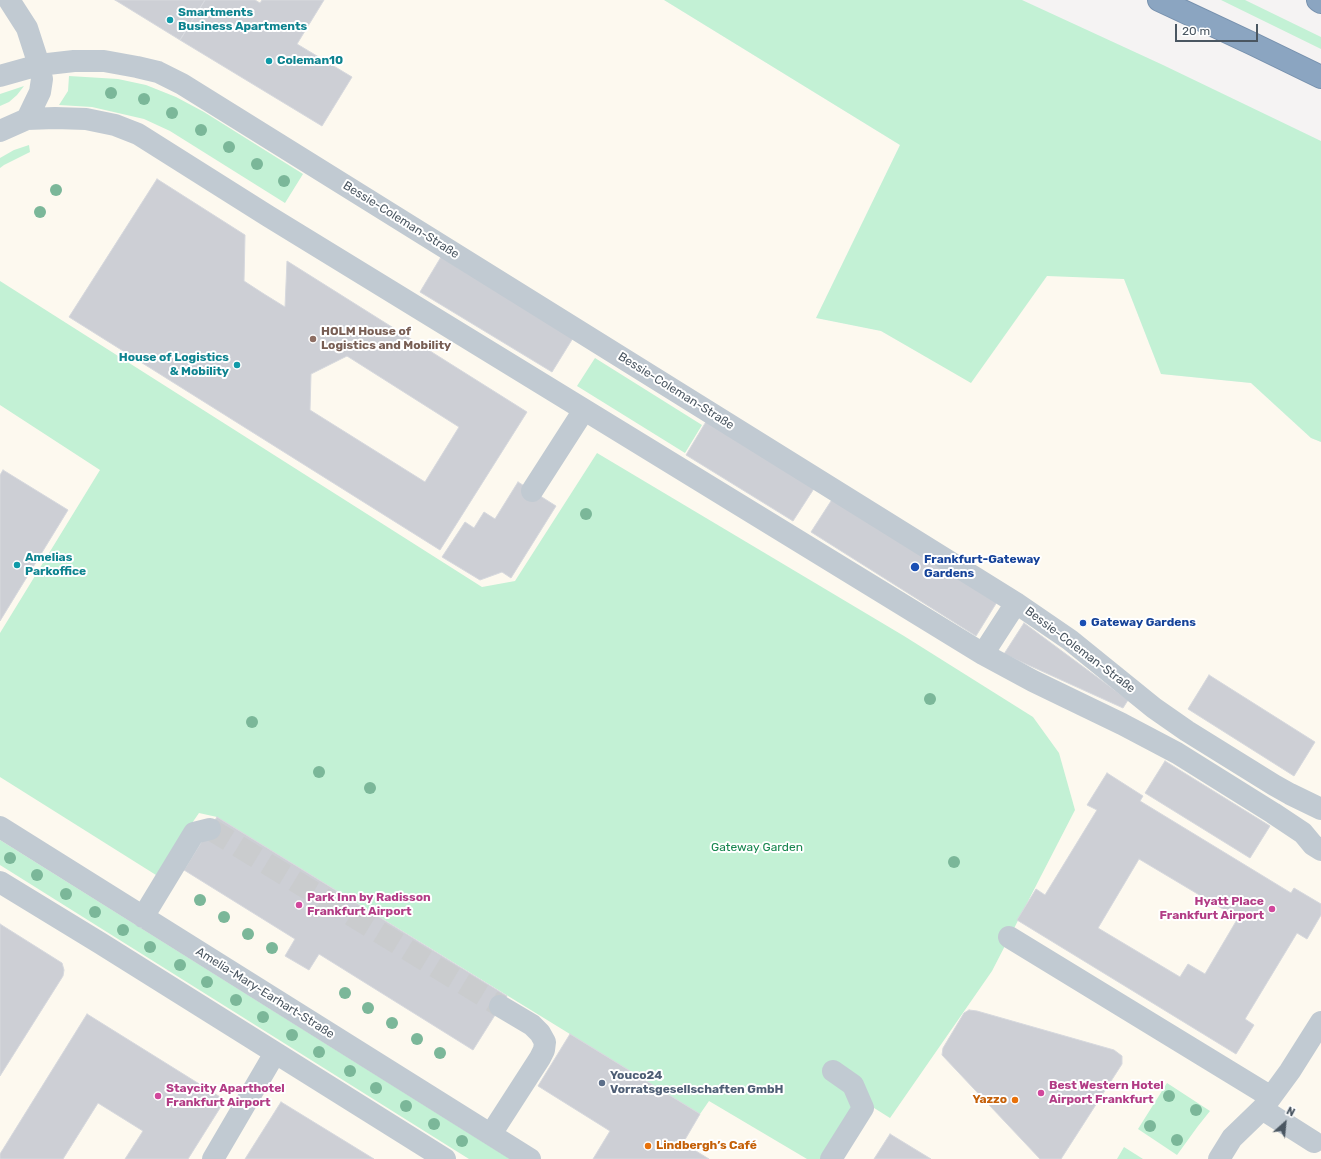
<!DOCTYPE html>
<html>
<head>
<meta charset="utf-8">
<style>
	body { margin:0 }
	#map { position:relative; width:1321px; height:1159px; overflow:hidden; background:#f5f3f3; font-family:Rubik,sans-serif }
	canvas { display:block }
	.north { position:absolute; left:1265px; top:1103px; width:40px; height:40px; -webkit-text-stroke:3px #fff; paint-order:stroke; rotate:27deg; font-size:11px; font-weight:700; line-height:16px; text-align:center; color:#4a5661 }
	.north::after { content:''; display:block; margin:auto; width:14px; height:18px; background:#4a5661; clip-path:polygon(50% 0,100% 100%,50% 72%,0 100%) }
	.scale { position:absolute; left:1175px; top:24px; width:83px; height:18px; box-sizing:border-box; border:2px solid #4a5661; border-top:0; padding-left:5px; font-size:12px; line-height:14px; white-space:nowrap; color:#4a5661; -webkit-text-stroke:3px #fff; paint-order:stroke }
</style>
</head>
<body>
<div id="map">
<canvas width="1321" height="1159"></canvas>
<div class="north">N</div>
<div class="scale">20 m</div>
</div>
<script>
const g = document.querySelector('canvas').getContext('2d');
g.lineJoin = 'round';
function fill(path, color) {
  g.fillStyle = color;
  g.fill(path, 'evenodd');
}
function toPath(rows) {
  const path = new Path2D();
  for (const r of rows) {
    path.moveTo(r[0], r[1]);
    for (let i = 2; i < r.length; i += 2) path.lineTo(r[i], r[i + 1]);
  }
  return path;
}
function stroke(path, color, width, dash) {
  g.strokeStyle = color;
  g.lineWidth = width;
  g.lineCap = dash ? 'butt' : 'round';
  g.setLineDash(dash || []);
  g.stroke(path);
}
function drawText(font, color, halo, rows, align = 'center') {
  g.font = font + ' Rubik,sans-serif';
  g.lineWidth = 4;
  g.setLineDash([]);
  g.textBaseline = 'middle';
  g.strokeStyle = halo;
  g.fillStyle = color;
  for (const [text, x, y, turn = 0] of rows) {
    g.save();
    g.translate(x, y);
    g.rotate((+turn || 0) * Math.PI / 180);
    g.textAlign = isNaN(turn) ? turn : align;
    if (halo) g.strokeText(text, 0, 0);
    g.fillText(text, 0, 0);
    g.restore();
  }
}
const commercial = toPath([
	[0,0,664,0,900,145,816,318,881,331,971,382,1047,275,1124,279,1161,374,1251,383,1311,438,1321,442,1321,1159,0,1159]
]);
const green = toPath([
	[664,0,1022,0,1163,65,1321,141,1321,442,1311,438,1251,383,1161,374,1124,279,1047,276,971,383,881,331,816,318,900,145],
	[1221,0,1245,0,1321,37,1321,49],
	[69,76,118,79,146,85,176,97,204,112,303,174,285,203,170,131,144,119,92,107,59,105,68,91],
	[24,86,17,95,9,102,0,106,0,94],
	[29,145,30,152,4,165,0,168,0,158,14,150],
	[0,281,482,587,515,581,597,453,904,636,1033,717,1059,753,1075,810,992,971,890,1118,863,1101,821,1159,807,1159,709,1101,700,1114,217,817,199,813,156,875,0,777,0,633,100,470,0,405],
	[595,358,702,425,685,453,577,386],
	[0,840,510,1159,469,1159,0,865],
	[1167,1083,1210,1111,1198,1126,1177,1155,1138,1129],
	[1124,1147,1143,1159,1117,1159]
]);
const building = toPath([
	[115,0,205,0,180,40,115,0],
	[205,0,255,0,260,3,262,0,324,0,297,44,352,77,322,126,180,40,205,0],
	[157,179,245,235,244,281,264,294,285,307,287,261,527,412,440,550,69,317,157,179],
	[347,356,459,427,425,482,310,410,311,374,347,356],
	[441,257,573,338,552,372,420,292,441,257],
	[707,420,815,487,793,521,686,455,707,420],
	[3,470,68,510,0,621,0,475,3,470],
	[518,482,556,506,511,578,502,572,480,580,442,557,465,522,474,528,484,512,495,519,518,482],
	[833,498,997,602,976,636,811,532,833,498],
	[1024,623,1128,700,1123,708,1004,654,1024,623],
	[1209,675,1315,742,1294,776,1188,709,1209,675],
	[1165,761,1270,826,1250,858,1145,793,1165,761],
	[1107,773,1143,796,1140,801,1291,893,1294,888,1321,904,1321,915,1307,939,1297,933,1245,1019,1254,1025,1236,1054,1017,920,1036,889,1045,895,1097,810,1087,805,1107,773],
	[1139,859,1238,918,1205,974,1188,964,1180,977,1098,928,1139,859],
	[217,817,507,996,473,1050,319,954,309,970,285,956,295,939,184,870,217,817],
	[0,924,62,963,64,970,63,976,0,1076,0,924],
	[969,1010,977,1011,1114,1050,1122,1056,1122,1064,1061,1159,1040,1159,942,1055,943,1048,964,1013,969,1010],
	[87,1014,225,1100,188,1159,125,1159,143,1131,98,1103,63,1159,0,1159,0,1154,87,1014],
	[570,1034,700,1114,683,1143,709,1159,593,1159,610,1131,538,1086,570,1034],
	[281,1102,286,1105,374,1159,245,1159,281,1102],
	[890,1134,931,1159,874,1159,890,1134]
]);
const minorTunnel = toPath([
	[210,829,500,1006]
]);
const minor = toPath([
	[9,0,27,28,39,65,42,79,40,92,27,119],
	[0,76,39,65,74,61,104,61,137,67,158,72,182,84,1016,603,1070,640,1154,708,1187,731,1274,785,1290,794,1321,809],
	[0,131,27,119,55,118,86,119,115,125,138,134,268,216,983,654,1033,681,1122,724,1177,753,1273,813,1303,833,1313,845,1321,850],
	[532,491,584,410],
	[983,654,1016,603],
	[0,827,530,1159],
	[0,882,100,943,445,1159],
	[143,917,194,833,210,829],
	[1009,937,1271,1097],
	[1262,1109,1314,1142],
	[491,1134,540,1058,544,1050,545,1042,540,1033,532,1025,500,1006],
	[213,1159,275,1053],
	[831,1159,863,1108,853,1085,833,1071],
	[1219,1159,1232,1138,1262,1109,1271,1097,1290,1071,1321,1022]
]);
const highway = toPath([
	[1159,0,1253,44,1321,77],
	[1318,0,1321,2]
]);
const trees = [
	[111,93],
	[144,99],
	[172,113],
	[201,130],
	[229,147],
	[257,164],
	[284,181],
	[56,190],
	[40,212],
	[586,514],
	[930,699],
	[252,722],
	[319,772],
	[370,788],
	[10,858],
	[954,862],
	[37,875],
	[66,894],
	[200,900],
	[95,912],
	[224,917],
	[123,930],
	[248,934],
	[150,947],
	[272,948],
	[180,965],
	[207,982],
	[345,993],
	[236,1000],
	[368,1008],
	[263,1017],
	[392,1023],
	[292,1035],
	[417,1039],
	[319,1052],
	[440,1053],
	[350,1071],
	[376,1088],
	[1169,1096],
	[406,1106],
	[1196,1110],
	[434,1124],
	[1150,1126],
	[1177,1140],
	[462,1141]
];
const markers = [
	[170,20,4,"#0f9aa8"],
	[269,61,4,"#0f9aa8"],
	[313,339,4,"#8d6e63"],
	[237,365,4,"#0f9aa8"],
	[17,565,4,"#0f9aa8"],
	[915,567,5,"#1a4fb4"],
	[1083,623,4,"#1a4fb4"],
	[299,905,4,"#d1479c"],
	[1272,909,4,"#d1479c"],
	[602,1083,4,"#5c6f8a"],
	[1041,1093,4,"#d1479c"],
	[158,1096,4,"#d1479c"],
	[1015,1100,4,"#e8710a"],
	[648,1146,4,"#e8710a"]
];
const cultureNames = [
	["Smartments",178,13],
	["Business Apartments",178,27],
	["Coleman10",277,61],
	["House of Logistics",229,358,"right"],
	["& Mobility",229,372,"right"],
	["Amelias",25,558],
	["Parkoffice",25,572]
];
const streetNames = [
	["Bessie-Coleman-Straße",401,220,32],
	["Bessie-Coleman-Straße",676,391,32],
	["Bessie-Coleman-Straße",1080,650,37],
	["Amelia-Mary-Earhart-Straße",265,993,32]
];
const educationNames = [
	["HOLM House of",321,332],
	["Logistics and Mobility",321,346]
];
const transitNames = [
	["Frankfurt-Gateway",924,560],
	["Gardens",924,574],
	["Gateway Gardens",1091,623]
];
const parkNames = [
	["Gateway Garden",757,848]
];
const hotelNames = [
	["Park Inn by Radisson",307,898],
	["Frankfurt Airport",307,912],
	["Hyatt Place",1264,902,"right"],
	["Frankfurt Airport",1264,916,"right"],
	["Best Western Hotel",1049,1086],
	["Airport Frankfurt",1049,1100],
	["Staycity Aparthotel",166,1089],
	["Frankfurt Airport",166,1103]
];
const serviceNames = [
	["Youco24",610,1076],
	["Vorratsgesellschaften GmbH",610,1090]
];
const foodNames = [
	["Yazzo",1007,1100],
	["Lindbergh’s Café",656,1146,"left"]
];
fill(commercial, '#fdf9ef');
fill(green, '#c3f1d5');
fill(building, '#cdcfd5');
stroke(building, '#d7d9de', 1);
stroke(minorTunnel, '#caccce', 22, [22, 11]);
stroke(highway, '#7690ad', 24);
stroke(minor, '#c1cad2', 22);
stroke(highway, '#8ba5c1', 22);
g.fillStyle = '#7bb799';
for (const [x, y] of trees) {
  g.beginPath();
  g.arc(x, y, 6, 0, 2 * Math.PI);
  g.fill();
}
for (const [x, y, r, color] of markers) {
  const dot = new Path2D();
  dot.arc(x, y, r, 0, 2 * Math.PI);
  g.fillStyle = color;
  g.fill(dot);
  stroke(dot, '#fff', 1.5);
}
drawText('bold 12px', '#0d838f', '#fff', cultureNames, 'left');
drawText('12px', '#4a5661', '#fff', streetNames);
drawText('bold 12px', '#785e54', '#fff', educationNames, 'left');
drawText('bold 12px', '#164399', '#fff', transitNames, 'left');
drawText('12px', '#17864f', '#fff', parkNames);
drawText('bold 12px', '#b23c85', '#fff', hotelNames, 'left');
drawText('bold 12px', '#4e5e75', '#fff', serviceNames, 'left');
drawText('bold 12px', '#c56008', '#fff', foodNames, 'right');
</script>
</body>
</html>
